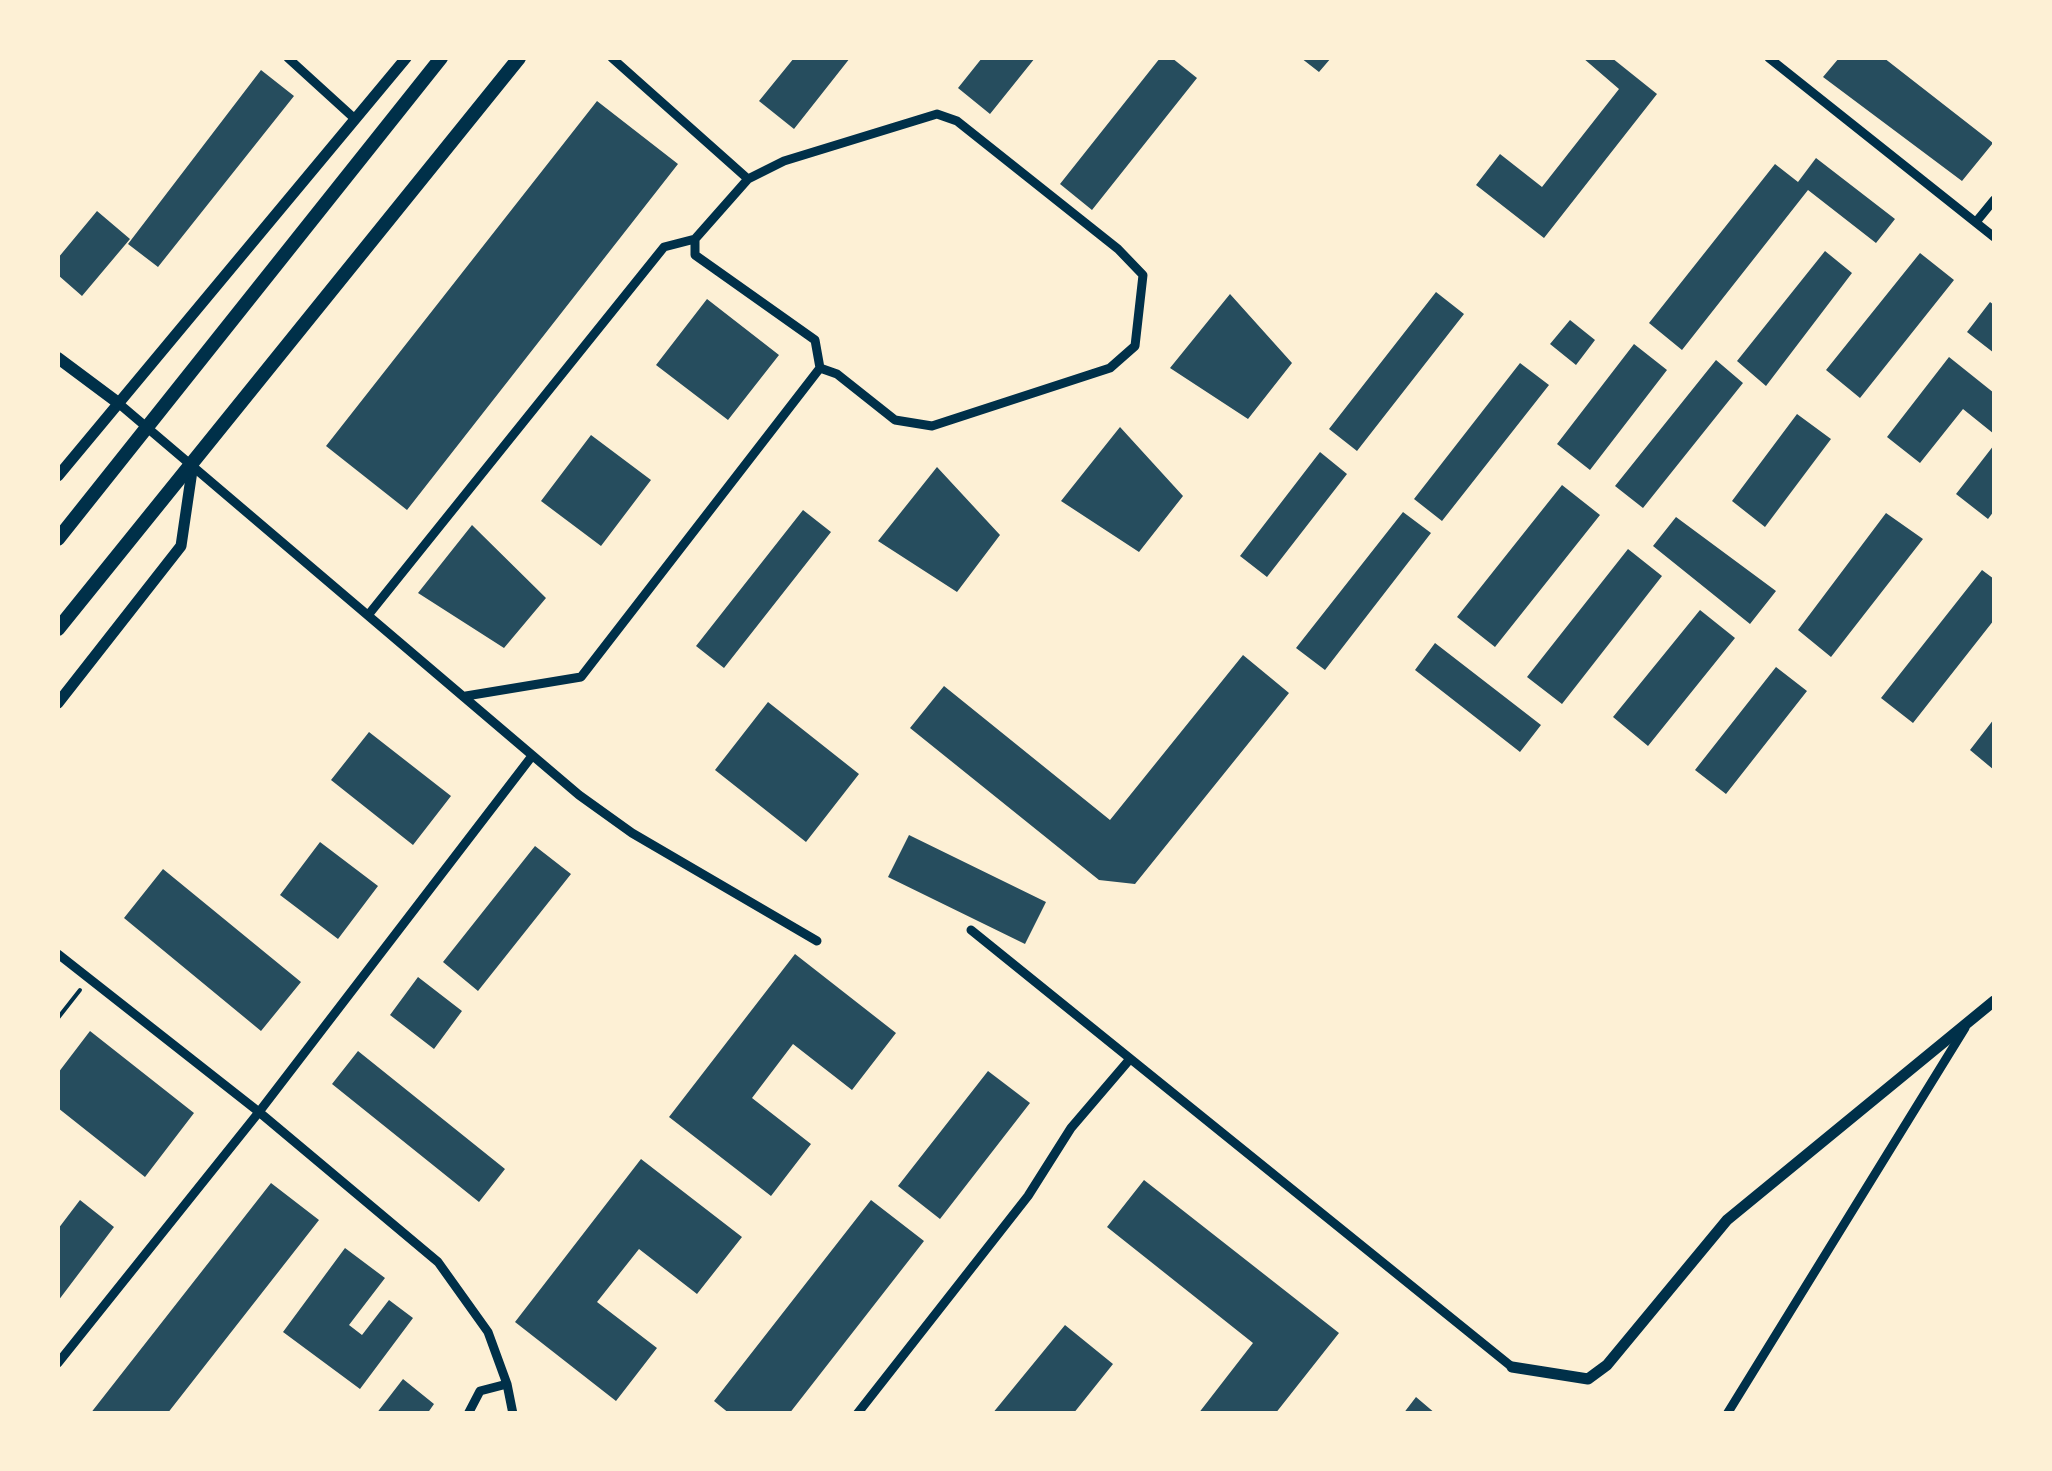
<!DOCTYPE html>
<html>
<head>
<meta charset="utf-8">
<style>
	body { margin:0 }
	#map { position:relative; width:2052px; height:1471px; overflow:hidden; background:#fdf0d5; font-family:Barlow,sans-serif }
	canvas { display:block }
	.frame { position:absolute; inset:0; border:60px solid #fdf0d5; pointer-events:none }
</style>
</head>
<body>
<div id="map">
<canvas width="2052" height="1471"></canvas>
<div class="frame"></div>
</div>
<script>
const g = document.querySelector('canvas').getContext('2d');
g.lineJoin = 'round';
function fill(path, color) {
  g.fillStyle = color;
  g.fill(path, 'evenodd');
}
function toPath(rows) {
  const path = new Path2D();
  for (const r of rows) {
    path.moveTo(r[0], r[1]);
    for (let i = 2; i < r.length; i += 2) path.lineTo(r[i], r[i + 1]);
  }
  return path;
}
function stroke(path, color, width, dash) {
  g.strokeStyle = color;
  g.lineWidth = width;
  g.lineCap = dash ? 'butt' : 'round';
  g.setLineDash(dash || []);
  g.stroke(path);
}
const building = toPath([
	[794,58,850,58,794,129,759,101],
	[982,58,1035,58,990,114,958,88],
	[1160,58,1172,58,1197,78,1092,210,1060,184],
	[1301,58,1331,58,1319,72],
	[1583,58,1612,58,1657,94,1544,238,1476,185,1500,154,1542,187,1619,89],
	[1839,58,1884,58,1993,143,1962,181,1823,77],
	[261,70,294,96,158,267,128,244],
	[597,101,678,164,407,510,326,446],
	[1816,158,1895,219,1876,243,1808,190,1682,350,1649,323,1775,164,1798,182],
	[97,211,130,239,82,296,58,275,58,258],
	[1825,251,1852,273,1766,386,1737,361],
	[1920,253,1954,280,1860,398,1826,370],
	[1436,292,1464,314,1357,451,1329,429],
	[1230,294,1292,363,1248,419,1170,368],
	[707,299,779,355,728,420,656,365],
	[1990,302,1994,305,1994,353,1967,332],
	[1570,320,1595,340,1576,365,1550,344],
	[1634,344,1667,370,1590,470,1557,444],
	[1949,357,1994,393,1994,434,1963,409,1920,463,1887,437],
	[1716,360,1743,383,1643,508,1615,486],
	[1520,363,1549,385,1442,521,1414,499],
	[1797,414,1831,439,1765,527,1732,501],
	[1120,427,1183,496,1139,552,1061,501],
	[591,435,651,480,601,546,541,501],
	[1994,445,1994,511,1988,519,1956,494],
	[1320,452,1347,474,1267,577,1240,556],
	[937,467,1000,535,957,592,878,541],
	[1562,485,1600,515,1495,647,1457,617],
	[803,510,831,532,724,668,696,646],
	[1403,512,1431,533,1325,670,1296,648],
	[1886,513,1923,539,1831,657,1798,630],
	[1676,517,1776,591,1750,624,1653,546],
	[472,525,546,598,504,648,418,593],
	[1628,549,1662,576,1562,704,1527,677],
	[1982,570,1994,579,1994,620,1913,723,1881,698],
	[1700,610,1735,638,1648,746,1613,717],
	[1435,643,1541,725,1520,752,1415,670],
	[1243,655,1289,693,1135,884,1099,880,910,728,944,686,1110,820],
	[1776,667,1807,691,1726,794,1695,770],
	[768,702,859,774,806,842,715,770],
	[1994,719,1994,770,1970,750],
	[369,732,451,796,413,845,331,780],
	[909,835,1046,902,1025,944,888,877],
	[320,842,378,886,338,939,280,895],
	[535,846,571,874,478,991,443,962],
	[163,869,301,982,261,1031,124,918],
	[795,954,896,1033,852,1090,793,1044,752,1098,811,1144,771,1196,669,1117],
	[418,977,462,1011,434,1049,390,1015],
	[90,1031,194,1113,145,1177,58,1108,58,1073],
	[358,1051,505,1169,479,1202,332,1084],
	[988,1071,1030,1103,940,1219,898,1186],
	[641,1159,742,1237,697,1294,639,1249,597,1302,657,1348,616,1401,515,1322],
	[1144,1180,1339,1333,1275,1414,1198,1414,1253,1343,1107,1227],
	[271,1183,319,1220,167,1414,90,1414],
	[80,1200,114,1227,58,1301,58,1229],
	[871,1200,924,1241,789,1414,730,1414,714,1401],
	[345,1248,385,1278,349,1325,362,1335,389,1300,413,1318,360,1389,283,1332],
	[1065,1325,1113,1364,1073,1414,992,1414],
	[403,1379,434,1404,427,1414,376,1414],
	[1416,1397,1436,1414,1403,1414]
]);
const path = toPath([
	[58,1018,80,990]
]);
const minor = toPath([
	[288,58,355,119],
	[612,58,748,179],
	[1769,58,1994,237],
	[1976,222,1994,200],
	[117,402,579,795,632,833,817,941],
	[369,614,664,247,695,239],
	[466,696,581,677,820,368,815,340,695,255,695,239,748,179,784,161,937,114,957,121,1118,249,1143,275,1135,346,1110,368,932,426,895,420,837,374,820,368],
	[971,930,1512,1367],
	[58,954,259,1112,438,1262,488,1332,507,1384,513,1414],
	[58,1363,259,1112,532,756],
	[468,1414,480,1391,507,1384],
	[857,1414,1028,1196,1071,1128,1130,1059],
	[1727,1414,1965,1028]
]);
const tertiary = toPath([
	[58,476,406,58],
	[58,703,181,546,193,464],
	[1512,1367,1588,1379,1607,1365,1727,1220,1994,1001]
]);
const secondary = toPath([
	[58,358,117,402]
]);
const primary = toPath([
	[58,539,441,58],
	[58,629,519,58]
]);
fill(building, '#264d5e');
stroke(path, '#003049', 4);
stroke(minor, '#003049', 9);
stroke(tertiary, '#003049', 11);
stroke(secondary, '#003049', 12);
stroke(primary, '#003049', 14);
</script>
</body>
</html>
